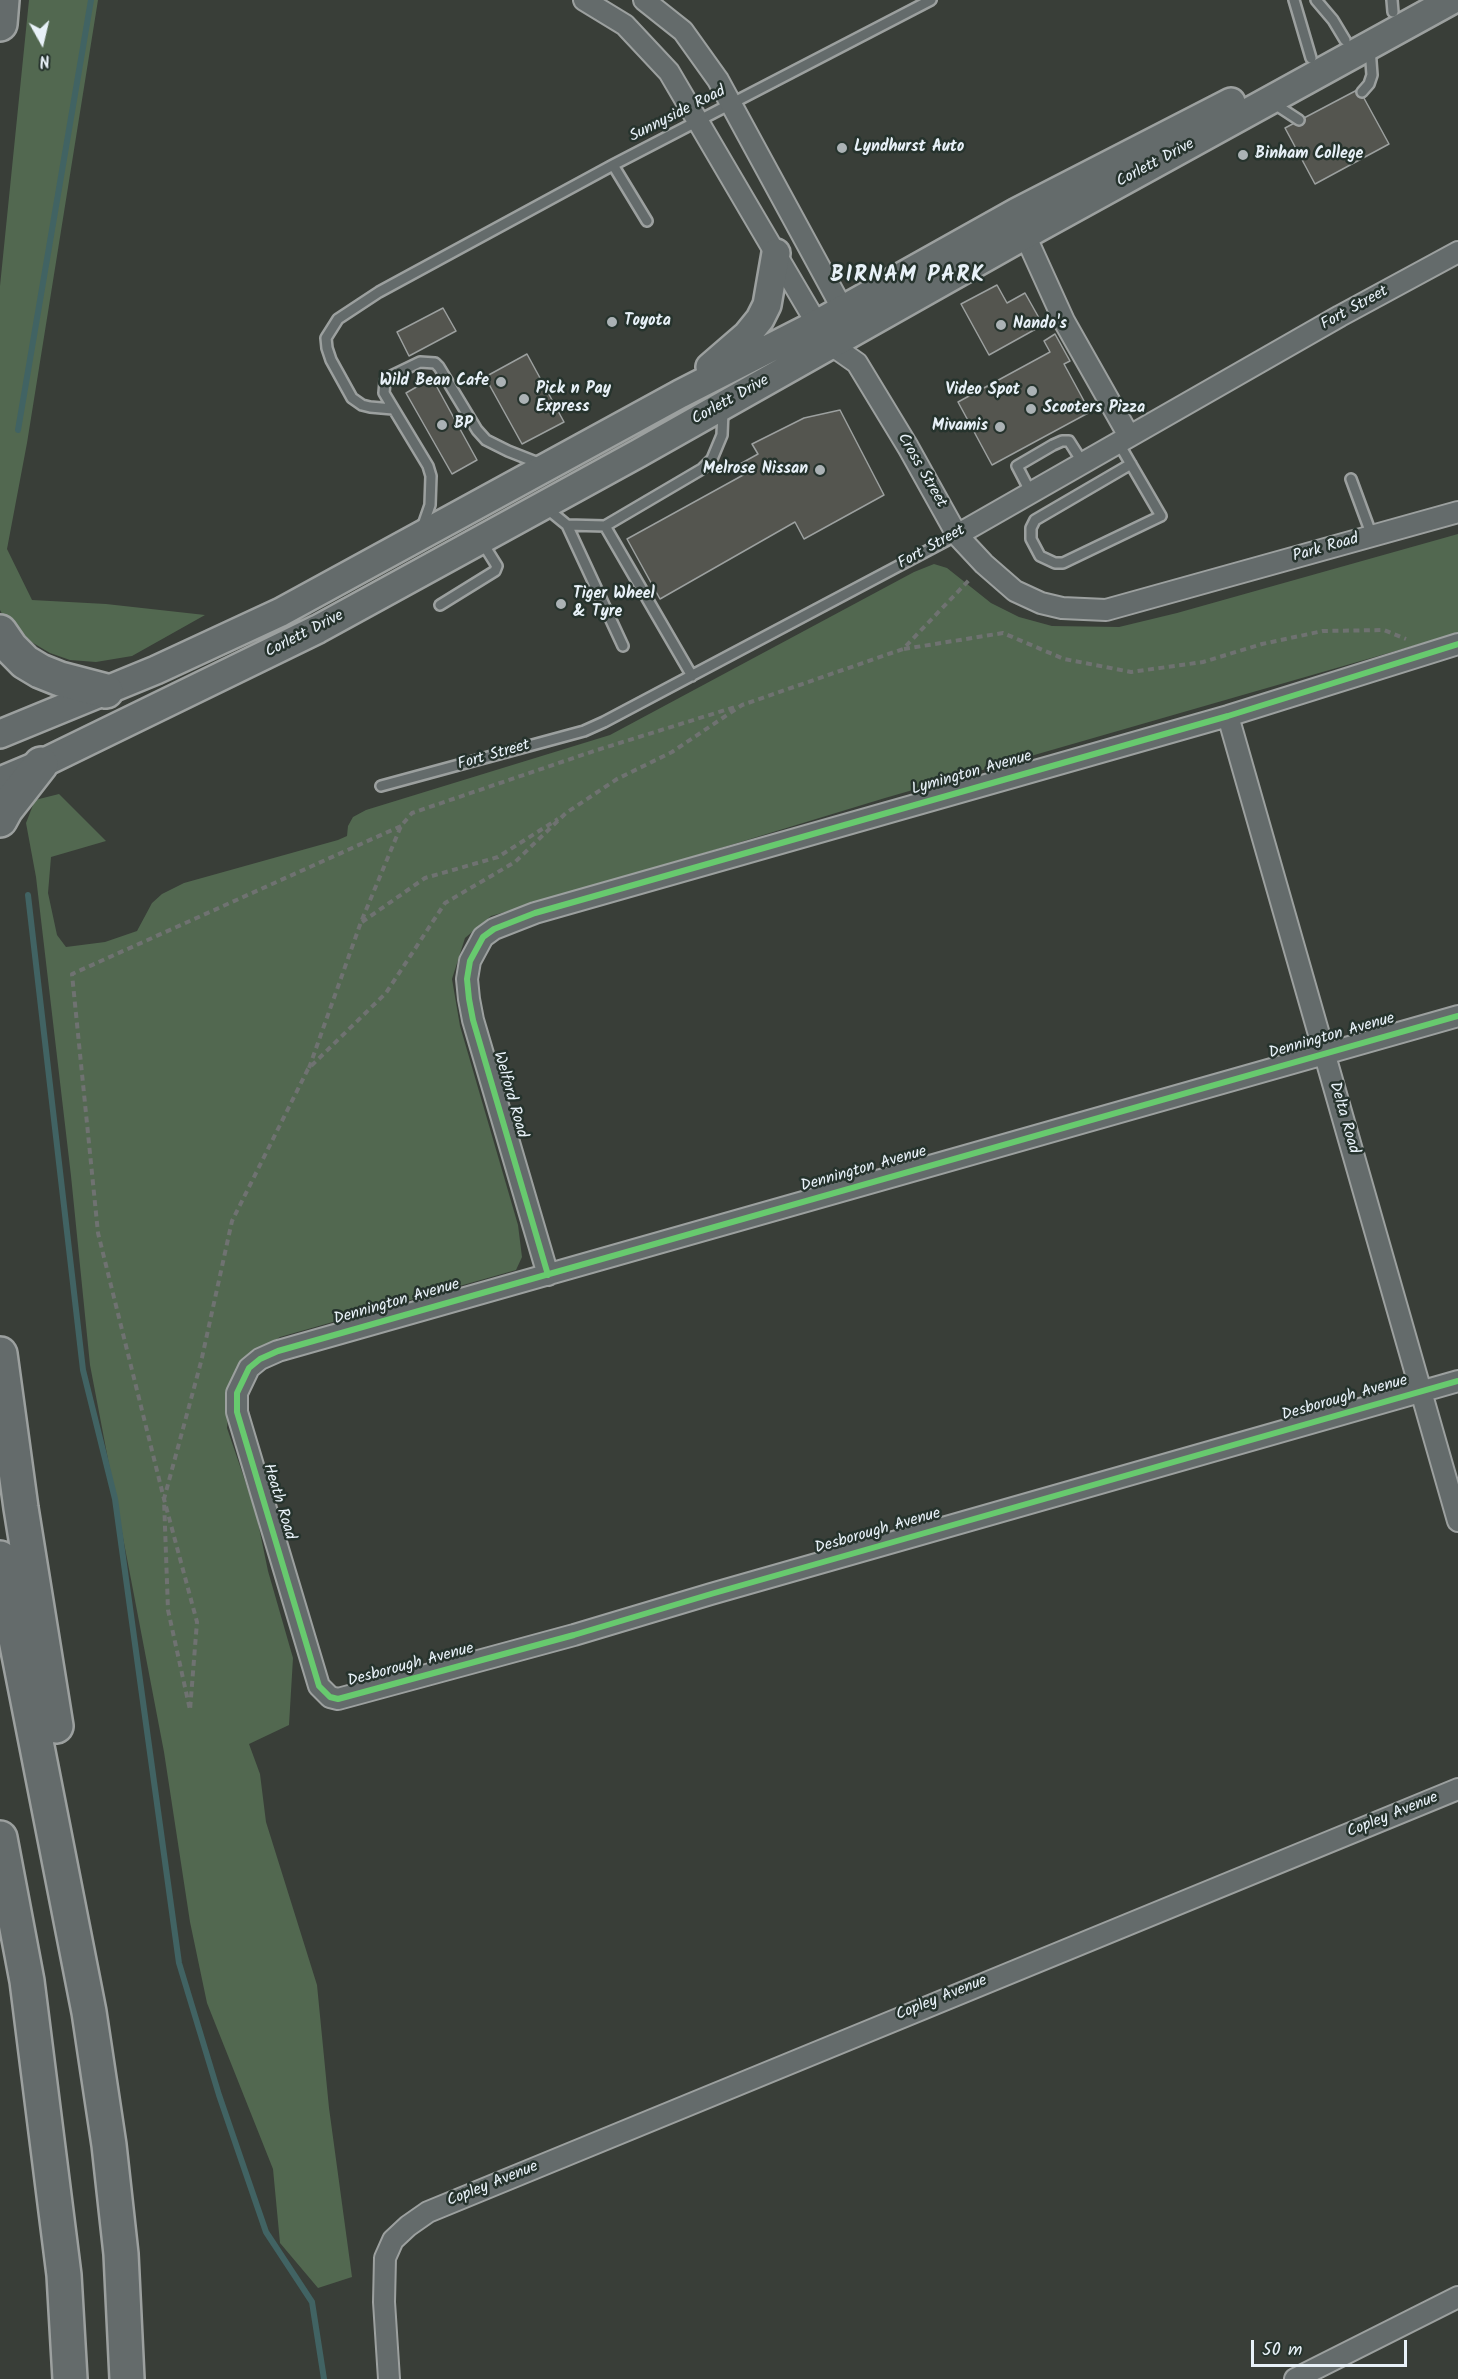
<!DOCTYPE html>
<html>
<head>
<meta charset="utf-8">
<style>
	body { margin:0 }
	#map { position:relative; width:1458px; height:2379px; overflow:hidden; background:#393e38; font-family:Kalam,sans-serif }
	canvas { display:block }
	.north { position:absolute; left:12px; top:12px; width:60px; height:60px; -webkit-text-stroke:4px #26332d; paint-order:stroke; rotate:172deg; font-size:16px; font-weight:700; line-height:24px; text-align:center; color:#e8f1f8 }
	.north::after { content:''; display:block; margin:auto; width:21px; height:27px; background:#e8f1f8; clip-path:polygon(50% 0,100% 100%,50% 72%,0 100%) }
	.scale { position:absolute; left:1251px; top:2340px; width:156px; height:27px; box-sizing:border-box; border:3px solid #e8f1f8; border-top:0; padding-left:8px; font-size:18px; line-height:21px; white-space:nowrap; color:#e8f1f8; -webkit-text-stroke:4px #26332d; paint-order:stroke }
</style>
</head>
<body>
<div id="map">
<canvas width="1458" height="2379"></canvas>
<div class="north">N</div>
<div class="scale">50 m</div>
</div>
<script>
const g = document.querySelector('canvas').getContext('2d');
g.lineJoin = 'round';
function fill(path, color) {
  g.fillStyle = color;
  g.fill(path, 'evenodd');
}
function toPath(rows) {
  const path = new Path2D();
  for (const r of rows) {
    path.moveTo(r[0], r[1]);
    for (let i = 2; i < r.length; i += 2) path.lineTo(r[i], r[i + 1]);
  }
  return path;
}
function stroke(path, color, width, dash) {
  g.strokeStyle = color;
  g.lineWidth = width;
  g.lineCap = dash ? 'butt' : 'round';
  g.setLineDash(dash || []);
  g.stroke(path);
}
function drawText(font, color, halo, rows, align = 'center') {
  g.font = font + ' Kalam,sans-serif';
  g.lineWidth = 5;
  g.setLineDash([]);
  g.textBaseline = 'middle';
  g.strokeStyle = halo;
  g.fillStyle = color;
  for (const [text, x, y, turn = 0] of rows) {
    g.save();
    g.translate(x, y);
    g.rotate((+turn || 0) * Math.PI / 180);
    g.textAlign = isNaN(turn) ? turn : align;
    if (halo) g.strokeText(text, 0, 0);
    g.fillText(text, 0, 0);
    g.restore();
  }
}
const green = toPath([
	[29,0,98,0,27,443,7,549,32,600,106,604,205,615,132,656,96,662,70,660,50,653,28,640,4,618,0,610,0,286],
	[1458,534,1458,633,885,798,609,882,491,916,465,938,452,979,460,1026,518,1225,522,1257,516,1270,280,1337,243,1363,230,1394,227,1428,256,1513,268,1571,293,1658,289,1725,249,1744,260,1774,266,1822,317,1985,329,2108,352,2277,318,2288,280,2243,273,2169,207,2003,190,1922,164,1752,90,1365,71,1176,36,877,26,823,35,800,59,794,106,841,51,857,48,893,57,935,66,947,105,942,137,931,152,903,162,894,184,883,338,840,347,836,348,826,353,817,366,810,610,735,914,572,934,564,947,568,991,603,1019,617,1052,626,1119,627,1177,613]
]);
const stream = toPath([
	[18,430,91,0],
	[28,895,83,1370,115,1499,179,1963,219,2095,266,2232,312,2302,324,2379]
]);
const building = toPath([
	[1359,89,1389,144,1315,184,1285,128,1359,89],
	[997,285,1007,303,1025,293,1043,325,989,355,961,304,997,285],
	[443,308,456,331,409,356,397,332,443,308],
	[1055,334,1070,361,1064,364,1090,412,992,465,958,402,1050,352,1044,341,1055,334],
	[527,354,564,422,522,444,485,377,527,354],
	[432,378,477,460,452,474,406,393,432,378],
	[840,410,884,495,804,539,795,522,660,599,627,539,745,474,740,464,758,454,752,444,804,418,840,410]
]);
const path = toPath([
	[904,649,1003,633,1064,659,1131,672,1203,662,1262,644,1323,631,1384,630,1406,639],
	[401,826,72,974,98,1233,164,1499,197,1622,190,1710,168,1610,164,1499,201,1362,232,1221,308,1069,386,993,445,903,515,862,566,813,617,779,672,752,742,705,903,649,971,578],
	[362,922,425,878,498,857,558,819],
	[309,1068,361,922,401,826,412,813,594,751,735,707]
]);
const lane = toPath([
	[1294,0,1311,58],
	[1316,0,1333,20,1345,40],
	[1392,0,1393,12],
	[1362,92,1369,84,1372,75,1370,48],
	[1273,103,1299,120],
	[613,165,647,221],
	[393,409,370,407,362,405,352,398,331,360,327,348,326,338,338,319,379,292,613,165,931,0],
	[1118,442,1161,516,1063,563,1055,563,1040,556,1031,539,1031,528,1035,520,1131,464],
	[1351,479,1372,536],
	[1030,491,1017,466,1053,445,1062,441,1069,441,1083,463],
	[545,507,567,525,605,526,702,469,712,459,722,435,723,411],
	[567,525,623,646],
	[605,526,692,676],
	[422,528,430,505,431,476,428,466,384,393,385,381,391,376,420,362,435,363,439,367,477,430,486,440,508,451,541,464],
	[440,605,495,571,497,566,482,542],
	[381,786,584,731,604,722,957,535]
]);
const street = toPath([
	[584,0,625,25,669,72,817,324,830,344,857,363,908,447,957,535,984,564,1015,591,1041,603,1062,608,1106,610,1458,512],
	[644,0,683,31,718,80,849,321],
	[1025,235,1064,321,1129,436],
	[957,535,1340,316,1458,252],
	[1228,716,1458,1521],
	[1458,1016,278,1351,260,1359,249,1368,237,1393,237,1412,319,1686,330,1697,338,1699,574,1635,711,1594,1458,1381],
	[548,1275,473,1020,469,999,467,979,470,961,483,937,494,929,535,913,1228,716,1458,644],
	[389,2379,384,2302,385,2258,393,2240,408,2226,428,2212,1458,1789],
	[1295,2379,1458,2297]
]);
const secondary = toPath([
	[710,367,747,335,760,319,767,305,776,253],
	[0,734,156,670,281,612,680,394,817,324,1017,212,1231,102],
	[0,781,41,764,318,629,639,453,1025,235,1452,0]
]);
const highway = toPath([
	[0,24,2,0],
	[0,632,11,648,25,662,40,671,60,679,106,691],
	[0,820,6,809,41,764],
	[0,1354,21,1508,56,1726],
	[0,1558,89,2012,109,2145,121,2254,127,2379],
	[0,1838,27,1981,64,2275,70,2379]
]);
const cycleway = toPath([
	[1458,1016,278,1351,260,1359,249,1368,237,1393,237,1412,319,1686,330,1697,338,1699,574,1635,711,1594,1458,1381],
	[548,1275,473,1020,469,999,467,979,470,961,483,937,494,929,535,913,1228,716,1458,644]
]);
const markers = [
	[842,148,6,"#abb2b5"],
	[1243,155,6,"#abb2b5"],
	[612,322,6,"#abb2b5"],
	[1001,325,6,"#abb2b5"],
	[501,382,6,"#abb2b5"],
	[1032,391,6,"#abb2b5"],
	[524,399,6,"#abb2b5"],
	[1031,409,6,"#abb2b5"],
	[442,425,6,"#abb2b5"],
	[1000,427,6,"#abb2b5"],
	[820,470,6,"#abb2b5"],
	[561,604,6,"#abb2b5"]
];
const streetNames = [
	["Sunnyside Road",678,115,-27],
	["Corlett Drive",1156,164,-28],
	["Fort Street",1355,309,-29],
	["Corlett Drive",731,401,-29],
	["Cross Street",921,471,60],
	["Fort Street",932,548,-29],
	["Park Road",1326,549,-16],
	["Corlett Drive",305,635,-27],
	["Fort Street",494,756,-16],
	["Lymington Avenue",972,774,-16],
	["Dennington Avenue",1332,1037,-16],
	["Welford Road",509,1095,74],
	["Delta Road",1343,1118,74],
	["Dennington Avenue",864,1170,-16],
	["Dennington Avenue",397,1303,-16],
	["Desborough Avenue",1345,1399,-16],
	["Heath Road",278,1502,73],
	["Desborough Avenue",878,1532,-16],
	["Desborough Avenue",411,1666,-15],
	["Copley Avenue",1393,1816,-22],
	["Copley Avenue",942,1999,-22],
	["Copley Avenue",493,2185,-22]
];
const poiNames = [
	["Lyndhurst Auto",854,148],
	["Binham College",1255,155],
	["Toyota",624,322],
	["Nando's",1013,325],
	["Wild Bean Cafe",489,382,"right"],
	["Pick n Pay",536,390],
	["Express",536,408],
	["Video Spot",1020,391,"right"],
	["Scooters Pizza",1043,409],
	["BP",454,425],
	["Mivamis",988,427,"right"],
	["Melrose Nissan",808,470,"right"],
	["Tiger Wheel",573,595],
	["& Tyre",573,613]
];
const districtNames = [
	["BIRNAM PARK",908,277]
];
fill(green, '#526850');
stroke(stream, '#416363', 6);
fill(building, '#54554f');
stroke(building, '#9ca09f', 1.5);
stroke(lane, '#9ca09f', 14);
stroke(street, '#9ca09f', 24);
stroke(secondary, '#9ca09f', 32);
stroke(highway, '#9ca09f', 38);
stroke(path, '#6f7271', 4, [6, 4.5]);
stroke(lane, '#646b6b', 9);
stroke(street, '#646b6b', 20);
stroke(secondary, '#646b6b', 27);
stroke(highway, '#646b6b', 33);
stroke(cycleway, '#67ca6e', 6);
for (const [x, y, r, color] of markers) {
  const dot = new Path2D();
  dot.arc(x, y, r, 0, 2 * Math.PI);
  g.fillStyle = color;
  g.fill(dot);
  stroke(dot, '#26332d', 2);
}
drawText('16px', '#e8f1f8', '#26332d', streetNames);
drawText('bold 16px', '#e8f1f8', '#26332d', poiNames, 'left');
g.letterSpacing = '1.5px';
drawText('bold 22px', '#e8f1f8', '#26332d', districtNames);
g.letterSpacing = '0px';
</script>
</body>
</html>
